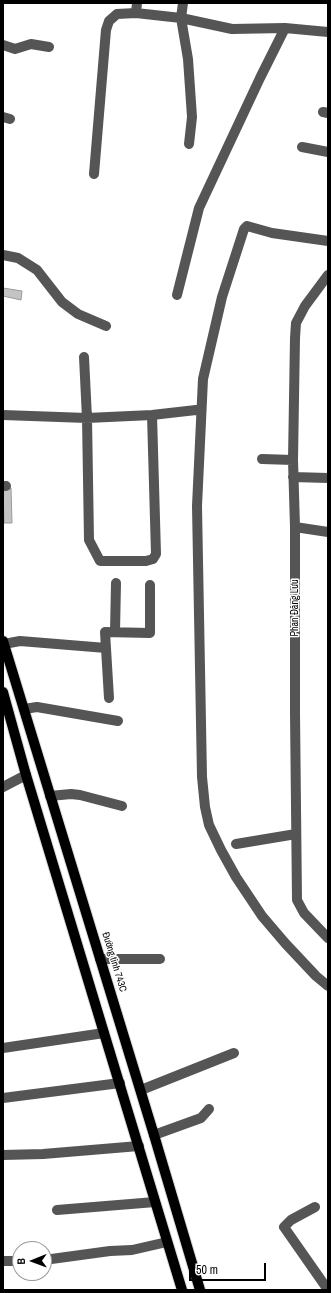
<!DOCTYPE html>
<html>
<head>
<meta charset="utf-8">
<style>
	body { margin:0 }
	#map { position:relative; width:331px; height:1293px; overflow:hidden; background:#fff; font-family:"Archivo Narrow",sans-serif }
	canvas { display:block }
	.frame { position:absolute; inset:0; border:4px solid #000; pointer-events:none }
	.north { position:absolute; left:12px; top:1241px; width:40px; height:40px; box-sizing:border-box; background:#fff; border:1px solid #999; border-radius:50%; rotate:269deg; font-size:11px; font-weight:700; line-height:16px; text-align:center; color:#000 }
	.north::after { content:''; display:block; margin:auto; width:14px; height:18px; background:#000; clip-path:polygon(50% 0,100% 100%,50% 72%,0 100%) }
	.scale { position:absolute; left:189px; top:1263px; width:77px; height:18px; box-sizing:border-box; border:2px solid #000; border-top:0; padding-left:5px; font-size:12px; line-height:14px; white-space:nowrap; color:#000; -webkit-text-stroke:3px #fff; paint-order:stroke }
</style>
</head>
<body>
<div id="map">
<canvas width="331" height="1293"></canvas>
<div class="frame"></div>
<div class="north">B</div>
<div class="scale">50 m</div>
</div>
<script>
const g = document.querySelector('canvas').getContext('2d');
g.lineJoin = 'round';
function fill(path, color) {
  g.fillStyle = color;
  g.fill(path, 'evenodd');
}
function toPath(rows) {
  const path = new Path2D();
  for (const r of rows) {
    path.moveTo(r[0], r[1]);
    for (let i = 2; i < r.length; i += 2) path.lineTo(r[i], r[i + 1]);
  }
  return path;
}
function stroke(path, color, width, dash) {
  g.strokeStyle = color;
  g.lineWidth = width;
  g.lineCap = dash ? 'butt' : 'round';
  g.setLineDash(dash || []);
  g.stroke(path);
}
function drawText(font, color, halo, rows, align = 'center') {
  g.font = font + ' "Archivo Narrow",sans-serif';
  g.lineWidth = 3;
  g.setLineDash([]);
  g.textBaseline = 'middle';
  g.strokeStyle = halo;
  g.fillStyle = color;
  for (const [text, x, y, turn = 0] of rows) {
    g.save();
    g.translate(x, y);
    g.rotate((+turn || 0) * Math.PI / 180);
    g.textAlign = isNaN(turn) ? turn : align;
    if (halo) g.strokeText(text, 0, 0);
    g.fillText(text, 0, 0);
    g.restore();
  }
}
const building = toPath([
	[3,288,22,291,21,300,3,296,3,288],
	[3,488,11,488,12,523,4,523,3,488]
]);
const minor = toPath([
	[183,3,181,18,188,59,192,117,189,144],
	[136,13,137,3],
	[3,45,15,49,31,44,49,47],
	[323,112,328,113],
	[3,117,10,119],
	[302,147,328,152],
	[94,174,106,30,109,21,117,14,136,13,181,18,232,29,285,28,328,32],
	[328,241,272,233,247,226,244,229,222,297,203,379,197,506,202,777,205,807,209,825,221,850,236,877,262,916,285,943,316,976,328,986],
	[3,255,18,258,37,270,62,302,78,314,106,326],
	[328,275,305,306,296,323,295,338,293,460,295,527,295,713,297,900,304,913,328,938],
	[177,295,199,208,260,78,285,28],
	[84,357,87,418,89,540,100,561,146,561,153,559,156,554,152,415],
	[3,415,87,418,152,415,196,410],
	[262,459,293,460],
	[293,477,328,478],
	[3,486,6,486],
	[295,527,328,532],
	[115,632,116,583],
	[4,644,20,641,106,648],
	[109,698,105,632,150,633,150,585],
	[24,709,37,707,118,721],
	[3,787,26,775],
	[50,796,71,794,80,795,122,806],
	[236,844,296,834],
	[100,959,160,959],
	[3,1048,104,1033],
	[141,1090,234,1053],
	[3,1098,120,1083],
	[154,1135,201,1118,209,1109],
	[3,1155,43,1154,139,1146],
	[315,1207,291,1220,284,1227,328,1290],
	[57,1210,155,1202],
	[44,1260,110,1251,132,1250,167,1242],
	[3,1261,20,1261]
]);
const major = toPath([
	[3,641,154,1135,200,1290],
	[3,692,26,775,104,1033,182,1290]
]);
const streetNames = [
	["Phan Đăng Lưu",295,608,-90],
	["Đường tỉnh 743C",114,962,73]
];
fill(building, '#c4c4c4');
stroke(building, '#999', 1);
stroke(major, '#dbdbdb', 12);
stroke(minor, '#555', 10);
stroke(major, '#000', 10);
drawText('10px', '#000', '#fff', streetNames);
</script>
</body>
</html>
